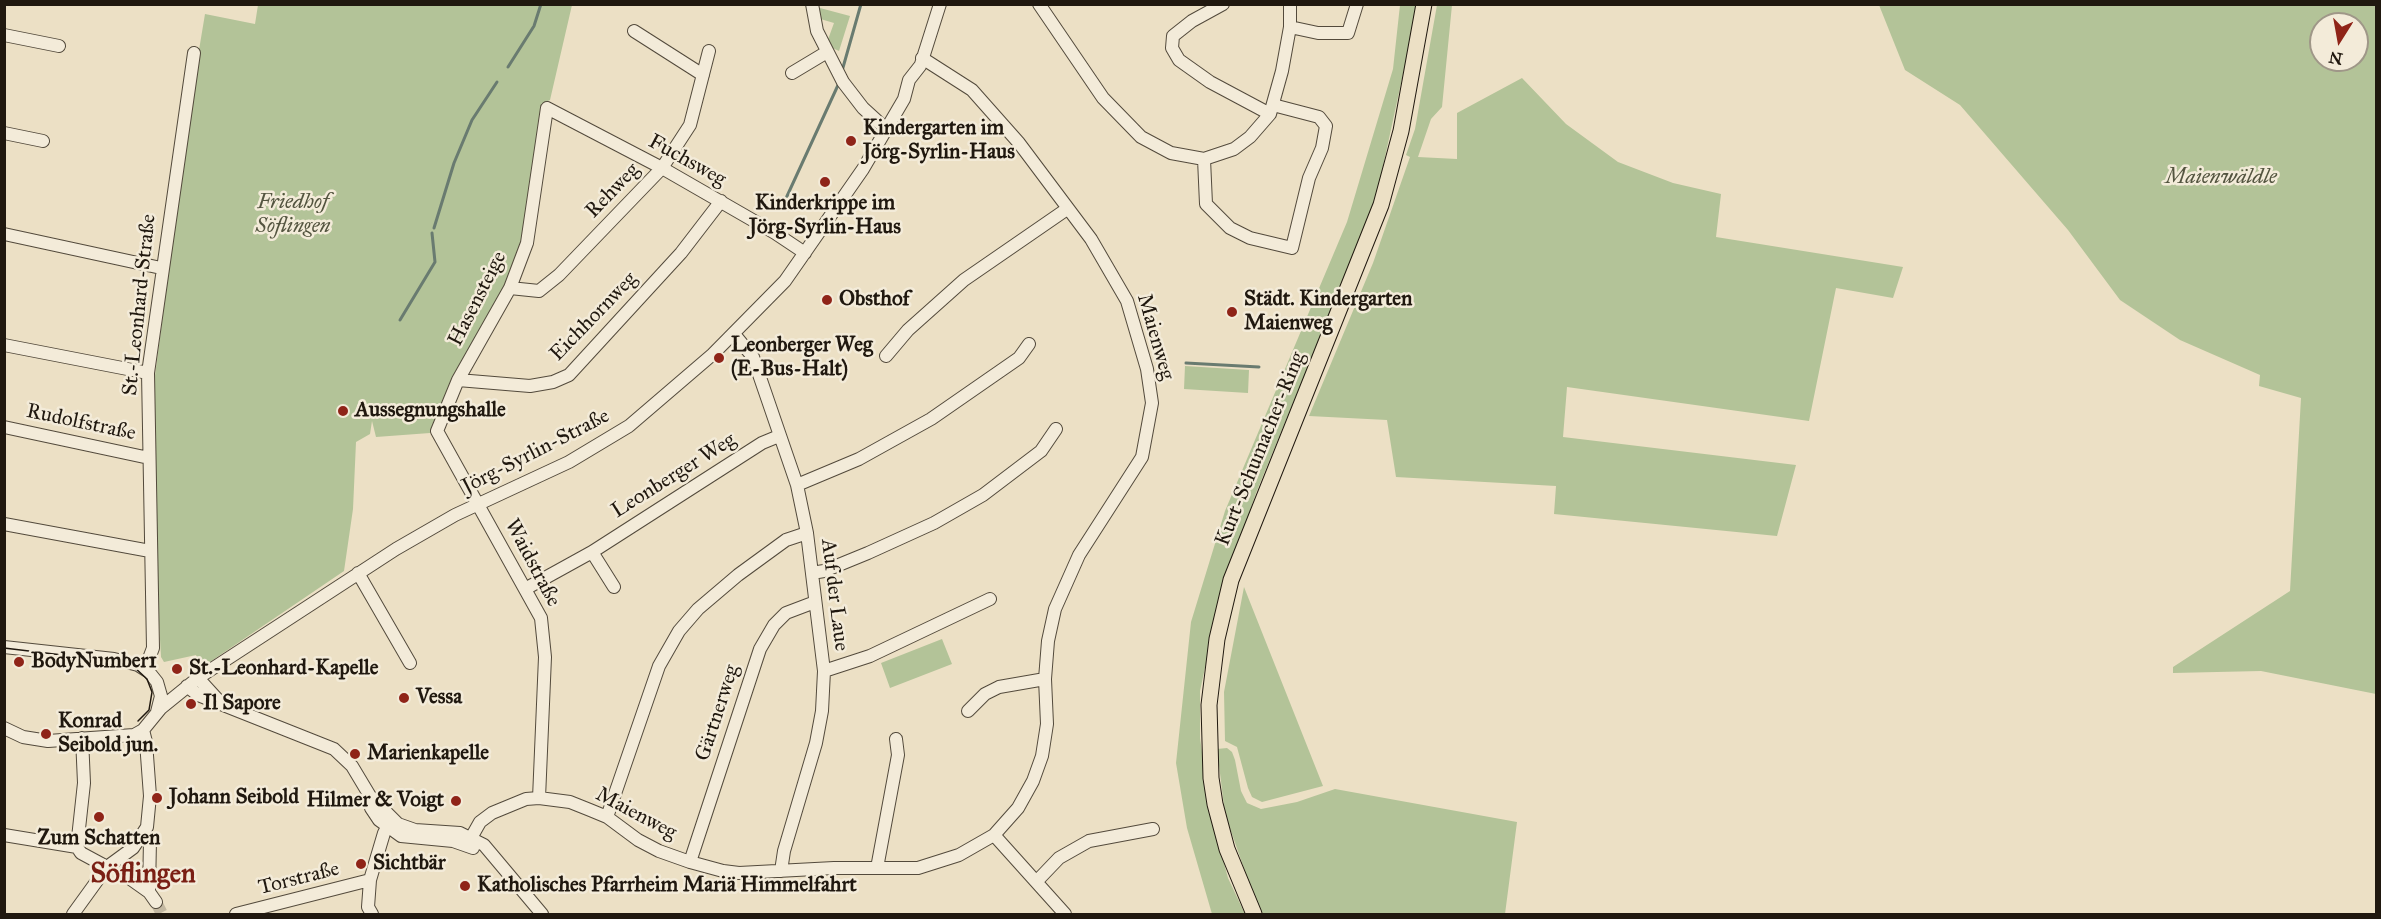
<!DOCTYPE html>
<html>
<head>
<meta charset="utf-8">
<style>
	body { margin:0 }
	#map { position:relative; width:2381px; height:919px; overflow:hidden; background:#ece0c5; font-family:"IM FELL Great Primer",serif }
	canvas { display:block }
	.frame { position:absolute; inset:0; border:6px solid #20180f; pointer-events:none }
	.north { position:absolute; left:2309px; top:12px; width:60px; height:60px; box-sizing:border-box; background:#f3ebd9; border:2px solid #9f9788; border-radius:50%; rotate:191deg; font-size:16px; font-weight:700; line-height:24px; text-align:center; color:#20180f }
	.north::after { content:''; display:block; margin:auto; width:21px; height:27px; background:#8f2418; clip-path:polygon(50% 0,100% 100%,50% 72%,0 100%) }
</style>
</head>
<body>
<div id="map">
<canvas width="2381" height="919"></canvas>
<div class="frame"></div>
<div class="north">N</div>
</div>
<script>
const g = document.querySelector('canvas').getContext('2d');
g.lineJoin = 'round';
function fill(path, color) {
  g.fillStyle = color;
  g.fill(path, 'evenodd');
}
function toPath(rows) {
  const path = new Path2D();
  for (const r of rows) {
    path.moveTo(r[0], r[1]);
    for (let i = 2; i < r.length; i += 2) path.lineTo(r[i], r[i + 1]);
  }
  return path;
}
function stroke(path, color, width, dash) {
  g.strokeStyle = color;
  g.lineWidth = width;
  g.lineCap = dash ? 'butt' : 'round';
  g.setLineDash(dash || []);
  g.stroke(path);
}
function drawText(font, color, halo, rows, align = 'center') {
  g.font = font + ' "IM FELL Great Primer",serif';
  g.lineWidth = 5;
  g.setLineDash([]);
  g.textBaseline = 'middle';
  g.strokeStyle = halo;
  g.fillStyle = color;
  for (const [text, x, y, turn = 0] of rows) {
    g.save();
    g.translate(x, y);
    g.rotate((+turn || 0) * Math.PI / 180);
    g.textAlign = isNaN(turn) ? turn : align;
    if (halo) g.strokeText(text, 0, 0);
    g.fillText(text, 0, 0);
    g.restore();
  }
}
const green = toPath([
	[258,5,572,5,550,100,541,104,542,113,525,233,507,282,455,377,430,433,376,437,372,421,370,434,356,442,353,509,344,571,201,668,196,655,164,662,161,657,155,551,155,375,194,80,205,14,255,24],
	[1400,5,1418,5,1375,203,1256,493,1220,598,1200,691,1200,738,1211,815,1228,878,1245,914,1212,914,1187,828,1176,763,1191,622,1225,511,1347,222,1393,69],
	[1437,5,1452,5,1442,107,1431,119,1418,157,1457,159,1457,113,1522,78,1566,124,1618,162,1673,183,1721,194,1716,237,1903,267,1893,298,1836,288,1809,421,1567,387,1563,437,1796,465,1777,536,1554,514,1556,486,1396,477,1387,420,1309,416,1373,263,1410,157,1406,155,1415,129],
	[1879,5,2376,5,2376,694,2261,671,2173,673,2173,667,2290,591,2301,398,2259,386,2260,375,2180,340,2120,300,2068,230,1960,105,1905,70],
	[2321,24,2357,24,2357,60,2321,60],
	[820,8,850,16,839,51,826,45,834,23,817,18],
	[1185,366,1249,370,1248,393,1184,389],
	[1244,587,1323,786,1262,802,1252,797,1248,788,1237,747,1225,741,1224,692],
	[942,639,952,664,890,688,881,663],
	[1227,748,1232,752,1235,760,1241,791,1247,803,1261,809,1297,802,1335,789,1517,822,1505,914,1263,914,1256,903,1225,814,1217,749]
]);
const stream = toPath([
	[508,67,534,26,541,4],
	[842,71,861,4],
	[782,207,839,83],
	[434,228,454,163,472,120,497,82],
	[400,320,435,262,432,233],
	[1186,363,1259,367]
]);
const minorTunnel = toPath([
	[156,902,162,914]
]);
const minor = toPath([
	[812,4,817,31,843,82,863,108,886,129],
	[1039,4,1103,98,1141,137,1171,153,1204,159,1234,149,1250,137,1270,114,1282,71,1290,27,1290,4],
	[1223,4,1192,21,1173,36,1172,48,1179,60,1210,82,1270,114],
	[1290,27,1318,33,1348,33,1357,4],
	[634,31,703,75],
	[4,35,59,46],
	[921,64,940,4],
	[792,73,827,52],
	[4,133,43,141],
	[1204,159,1206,204,1230,228,1250,238,1292,248,1309,178,1322,148,1326,126,1319,117,1273,105],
	[4,234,161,268],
	[510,288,539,291,559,275,662,168,690,125,709,51],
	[734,334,753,357,797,485,807,533,824,671,822,711,816,743,784,851,781,871],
	[4,345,148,373],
	[886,356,908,330,964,280,1067,209],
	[458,380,530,386,553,382,569,375,681,253,721,201],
	[4,427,149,458],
	[797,485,859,459,931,419,1019,358,1029,344],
	[4,524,150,551],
	[592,552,614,587],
	[358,573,410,663],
	[812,573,824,571,868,553,934,523,983,495,1041,451,1056,429],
	[525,589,592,552,762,443,779,436],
	[4,647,114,659,138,665,149,672,157,682,161,696,157,712],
	[145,669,153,648,148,373,194,53],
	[824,671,870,656,990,599],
	[198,678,219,701],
	[187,686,198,695,334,749,352,766,370,796,398,824,415,830,460,833,484,845,542,914],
	[968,711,985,694,999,687,1045,679],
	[4,728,23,737,48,741,134,735,143,730,161,708,198,678,396,549,455,515,569,462,629,426,713,354,785,281,863,169,904,99,909,80,920,66],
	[370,796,371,808,379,820,401,836,453,841,473,848],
	[539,798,545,657,541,618,437,431,458,380,510,288,527,243,547,108,662,168,775,233,805,253],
	[607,817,659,666,679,631,698,609,738,575,786,540,807,533],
	[4,835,77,847,81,853,107,867],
	[994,835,1065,914],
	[467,845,480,822,492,813,526,799,539,798,570,802,590,810,607,817,638,840,659,851,690,862,723,871,739,873,834,868,918,868,959,855,994,835,1018,808,1033,781,1042,756,1047,724,1045,679,1048,641,1055,609,1079,555,1142,457,1152,403,1147,369,1127,301,1091,239,1019,143,972,90,922,58],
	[77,847,84,783,82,738],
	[690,862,760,649,774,625,786,613,815,602],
	[131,866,125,875,149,892,156,902],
	[877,868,898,755,896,739],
	[1037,881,1059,858,1089,841,1153,829],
	[149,892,150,840],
	[73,914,107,867,133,848,147,827,150,796,146,742,143,730],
	[236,914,370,880],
	[372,914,368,907,370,880,384,833,391,820]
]);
const major = toPath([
	[1254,914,1227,849,1215,804,1211,778,1209,705,1217,639,1231,580,1381,205,1401,131,1424,4]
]);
const tram = toPath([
	[4,648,112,661,134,667,147,679,152,692,149,710,138,721]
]);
const markers = [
	[851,141,6,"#8f2418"],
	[825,182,6,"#8f2418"],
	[827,300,6,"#8f2418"],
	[1232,312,6,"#8f2418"],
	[719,358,6,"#8f2418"],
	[343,411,6,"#8f2418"],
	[19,662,6,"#8f2418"],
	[177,669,6,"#8f2418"],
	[404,698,6,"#8f2418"],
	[191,704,6,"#8f2418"],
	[46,734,6,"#8f2418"],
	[355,754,6,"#8f2418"],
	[157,798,6,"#8f2418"],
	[456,801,6,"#8f2418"],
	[99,817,6,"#8f2418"],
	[361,864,6,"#8f2418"],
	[465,886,6,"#8f2418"]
];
const poiNames = [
	["Kindergarten im",863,129],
	["Jörg-Syrlin-Haus",863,153],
	["Kinderkrippe im",825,204,"center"],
	["Jörg-Syrlin-Haus",825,228,"center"],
	["Obsthof",839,300],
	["Städt. Kindergarten",1244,300],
	["Maienweg",1244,324],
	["Leonberger Weg",731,346],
	["(E-Bus-Halt)",731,370],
	["Aussegnungshalle",355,411],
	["BodyNumber1",31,662],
	["St.-Leonhard-Kapelle",189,669],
	["Vessa",416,698],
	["Il Sapore",203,704],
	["Konrad",58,722],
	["Seibold jun.",58,746],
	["Marienkapelle",367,754],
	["Johann Seibold",169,798],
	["Hilmer & Voigt",444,801,"right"],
	["Zum Schatten",99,839,"center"],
	["Sichtbär",373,864],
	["Katholisches Pfarrheim Mariä Himmelfahrt",477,886]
];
const streetNames = [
	["Fuchsweg",687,161,29],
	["Rehweg",613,191,-46],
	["Hasensteige",478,299,-63],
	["St.-Leonhard-Straße",140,305,-84],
	["Eichhornweg",594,317,-46],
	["Maienweg",1155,337,74],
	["Rudolfstraße",81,423,12],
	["Kurt-Schumacher-Ring",1261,449,-68],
	["Jörg-Syrlin-Straße",536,452,-27],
	["Leonberger Weg",674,476,-32],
	["Waidstraße",532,563,62],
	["Auf der Laue",834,595,83],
	["Gärtnerweg",718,713,-72],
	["Maienweg",636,814,28],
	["Torstraße",299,879,-14]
];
const parkNames = [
	["Maienwäldle",2221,178],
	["Friedhof",293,203],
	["Söflingen",293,227]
];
const districtNames = [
	["Söflingen",143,875]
];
fill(green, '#b3c398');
stroke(stream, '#697b70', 3);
stroke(minorTunnel, '#c3b8a1', 12, [12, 6]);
stroke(minor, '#534a3c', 14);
stroke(major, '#20180f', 17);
stroke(minor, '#f3ebd9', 12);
stroke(major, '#ece0c5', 15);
stroke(tram, '#20180f', 1.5);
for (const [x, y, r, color] of markers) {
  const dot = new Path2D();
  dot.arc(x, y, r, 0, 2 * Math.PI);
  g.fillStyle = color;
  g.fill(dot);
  stroke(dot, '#f3ebd9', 2);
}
drawText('bold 21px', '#20180f', '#f3ebd9', poiNames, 'left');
drawText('21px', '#20180f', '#f3ebd9', streetNames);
drawText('italic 21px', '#53543f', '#f3ebd9', parkNames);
drawText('bold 27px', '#7a1f14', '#f3ebd9', districtNames);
</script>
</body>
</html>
